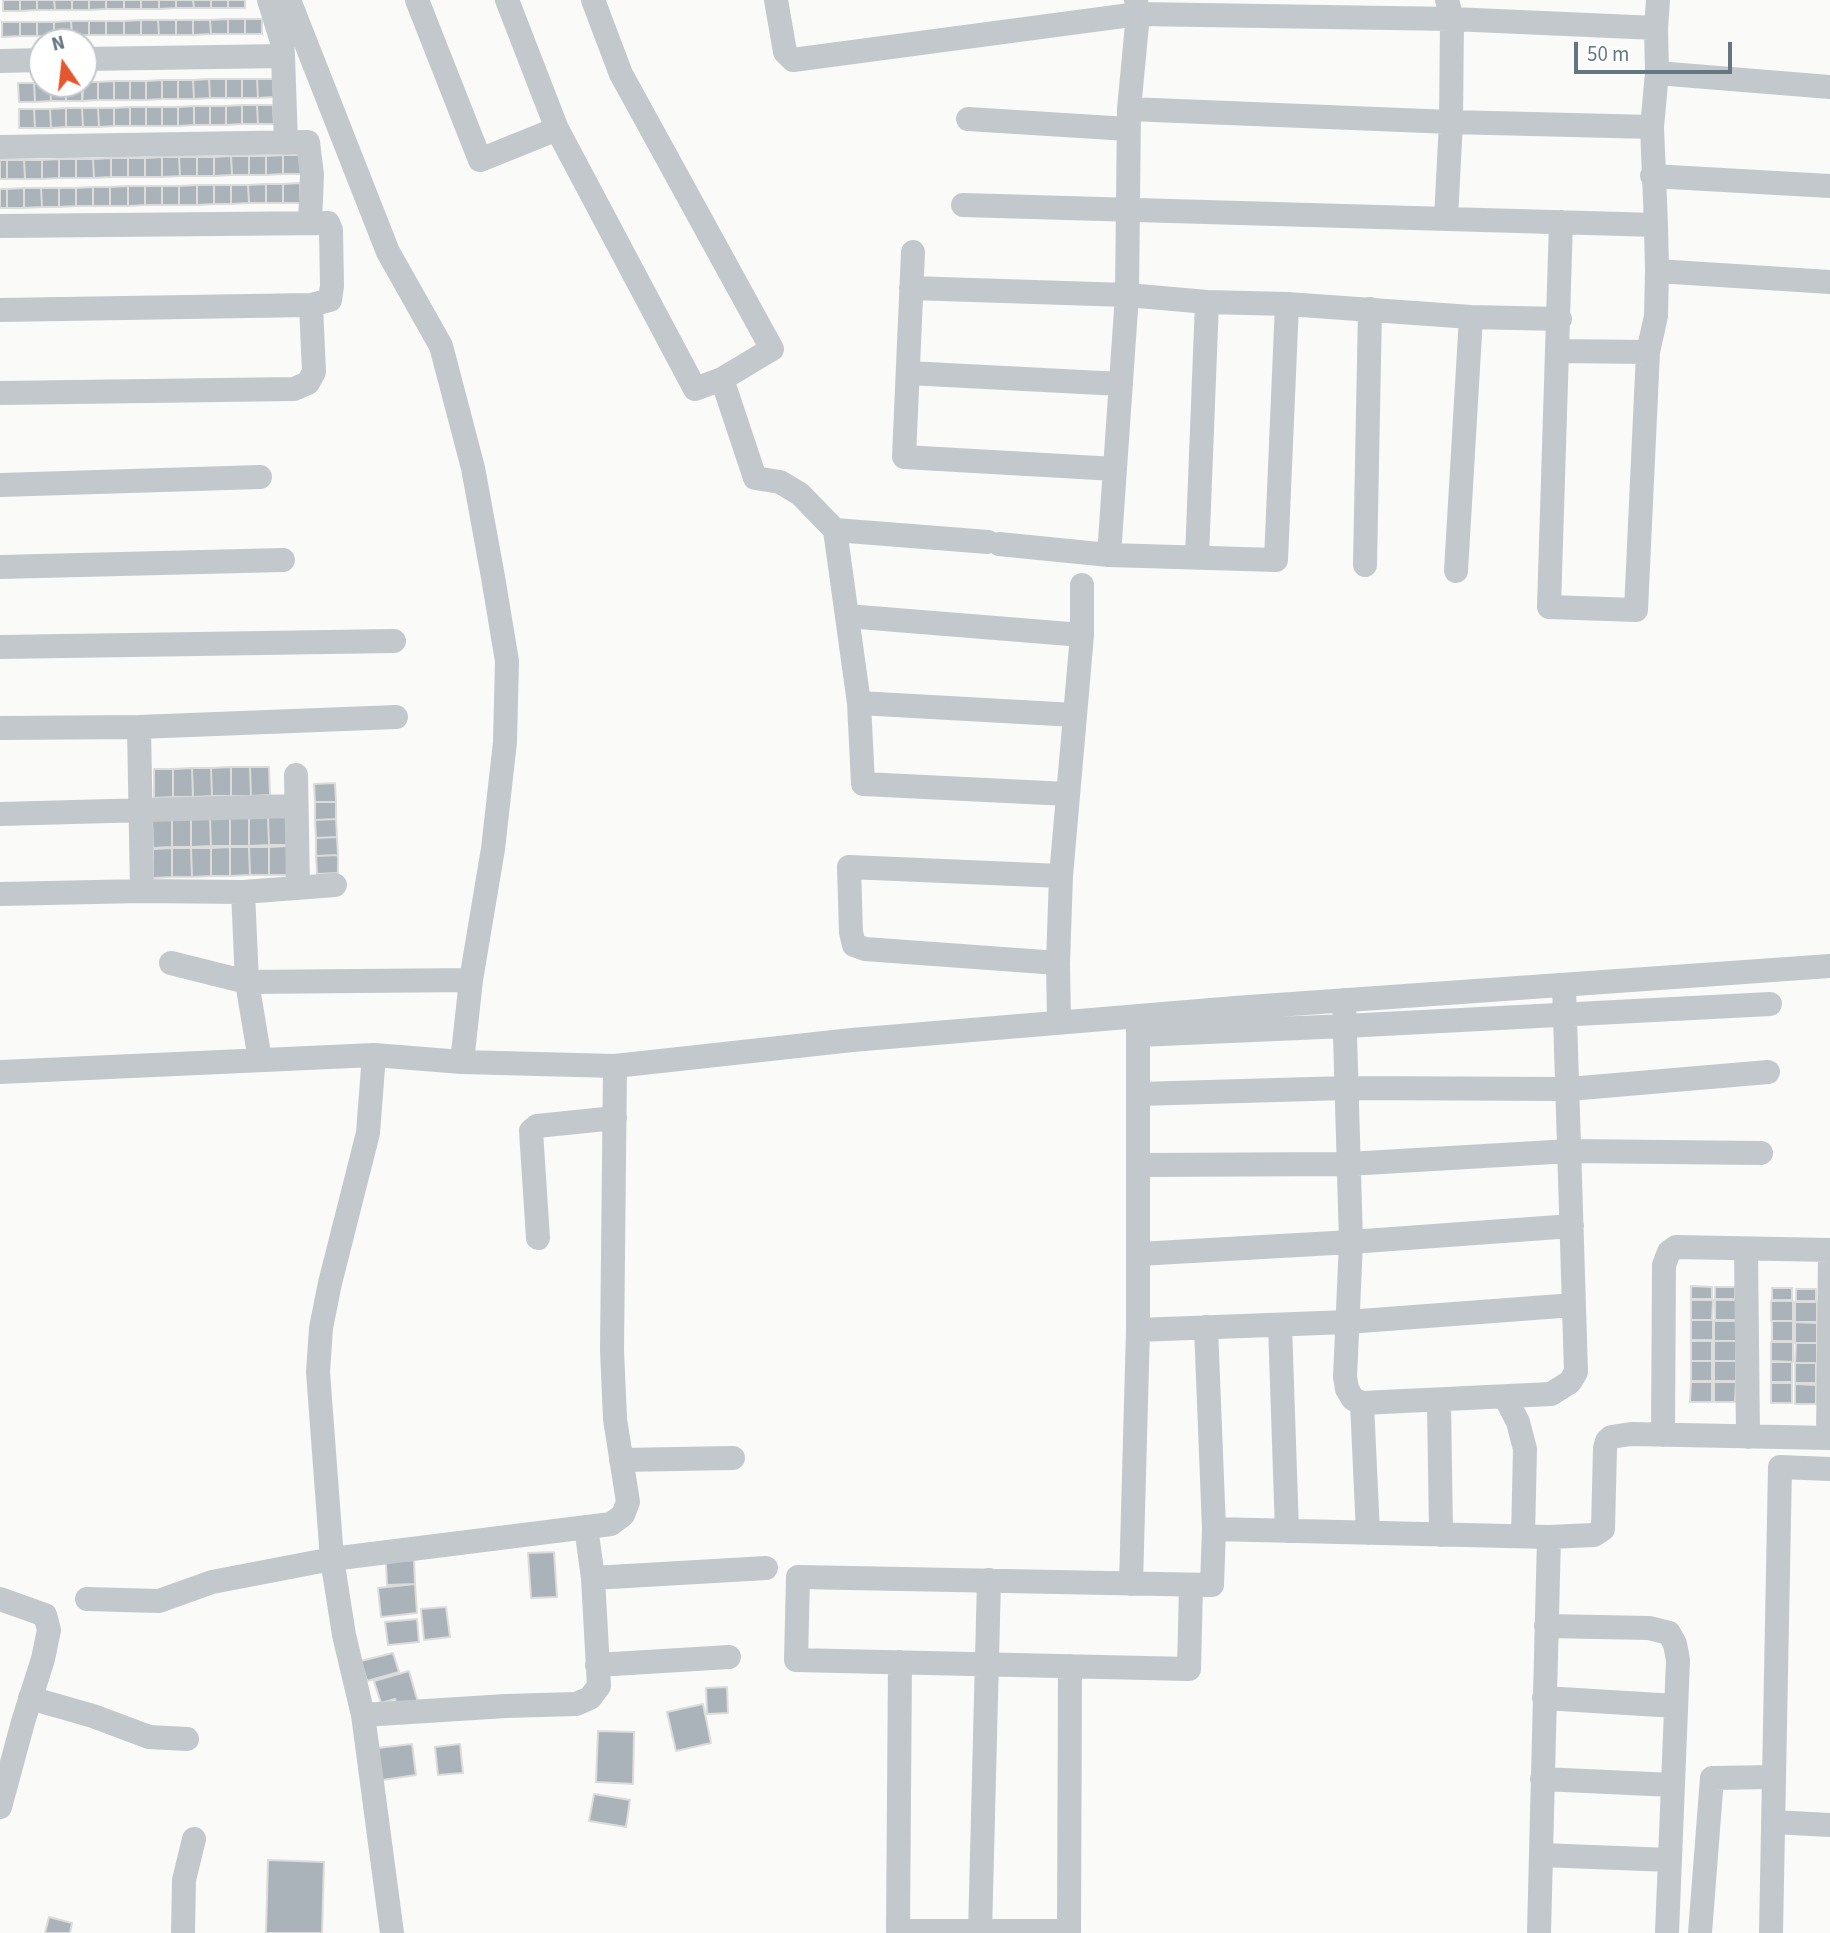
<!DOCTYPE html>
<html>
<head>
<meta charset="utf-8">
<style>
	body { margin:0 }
	#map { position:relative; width:1830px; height:1933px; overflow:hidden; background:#fafaf8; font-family:"Source Sans 3",sans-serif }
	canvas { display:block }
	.north { position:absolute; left:28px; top:28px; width:70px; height:70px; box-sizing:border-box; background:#fff; border:2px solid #c1c8cd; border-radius:50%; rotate:346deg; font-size:19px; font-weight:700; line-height:28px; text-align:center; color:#657683 }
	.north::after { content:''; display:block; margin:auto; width:24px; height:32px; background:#e4572e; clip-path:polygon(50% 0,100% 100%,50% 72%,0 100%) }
	.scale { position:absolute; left:1574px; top:42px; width:158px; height:32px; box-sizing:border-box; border:4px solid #657683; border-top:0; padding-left:9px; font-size:21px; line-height:24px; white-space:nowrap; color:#657683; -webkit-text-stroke:5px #fff; paint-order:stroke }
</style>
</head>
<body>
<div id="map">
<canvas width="1830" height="1933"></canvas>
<div class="north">N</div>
<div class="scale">50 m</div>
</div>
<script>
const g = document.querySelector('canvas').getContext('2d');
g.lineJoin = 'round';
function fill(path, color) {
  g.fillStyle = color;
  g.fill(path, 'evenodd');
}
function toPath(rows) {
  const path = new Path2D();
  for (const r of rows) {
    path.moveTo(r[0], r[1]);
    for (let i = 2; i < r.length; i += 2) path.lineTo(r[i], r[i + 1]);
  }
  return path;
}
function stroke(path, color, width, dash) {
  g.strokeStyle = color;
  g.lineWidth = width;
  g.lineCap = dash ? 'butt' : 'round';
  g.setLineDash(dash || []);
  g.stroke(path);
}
const building = toPath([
	[3,0,20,0,20,11,3,11,3,0],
	[20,0,37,0,37,10,20,11,20,0],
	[37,0,54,0,55,10,37,10,37,0],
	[54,0,72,0,72,10,55,10,54,0],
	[72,0,89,0,89,10,72,10,72,0],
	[89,0,106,0,106,9,89,10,89,0],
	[106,0,124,0,124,9,106,9,106,0],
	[124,0,141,0,141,9,124,9,124,0],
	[141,0,159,0,159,9,141,9,141,0],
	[159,0,176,0,176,8,159,9,159,0],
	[176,0,193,0,194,8,176,8,176,0],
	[193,0,211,0,211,8,194,8,193,0],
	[211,0,228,0,228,8,211,8,211,0],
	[228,0,245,0,245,8,228,8,228,0],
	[228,19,245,19,245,34,228,34,228,19],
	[228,19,228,34,211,34,210,20,228,19],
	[245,19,262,19,262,34,245,34,245,19],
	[141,20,158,20,159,35,141,35,141,20],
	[141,20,141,35,124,35,124,21,141,20],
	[158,20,176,20,176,35,159,35,158,20],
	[176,20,193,20,193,35,176,35,176,20],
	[193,20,210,20,211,34,193,35,193,20],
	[71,21,89,21,89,35,72,36,71,21],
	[71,21,72,36,54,36,54,22,71,21],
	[89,21,106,21,106,35,89,35,89,21],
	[106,21,124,21,124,35,106,35,106,21],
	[2,22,20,22,20,36,2,37,2,22],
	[20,22,37,22,37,36,20,36,20,22],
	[37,22,54,22,54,36,37,36,37,22],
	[209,79,226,79,226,98,210,98,209,79],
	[209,79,210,98,194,99,193,80,209,79],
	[226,79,242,79,242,98,226,98,226,79],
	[242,79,257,79,258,98,242,98,242,79],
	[257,79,273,79,274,97,258,98,257,79],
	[162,80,162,99,146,100,146,81,162,80],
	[162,80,178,80,178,99,162,99,162,80],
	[178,80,193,80,194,99,178,99,178,80],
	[114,81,130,81,130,100,114,100,114,81],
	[114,81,114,100,98,100,98,82,114,81],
	[130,81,146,81,146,100,130,100,130,81],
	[84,82,98,82,98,100,82,101,84,82],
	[18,83,34,83,35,102,19,102,18,83],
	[34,83,50,84,51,101,35,102,34,83],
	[50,84,66,84,66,101,51,101,50,84],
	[66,84,82,84,82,101,66,101,66,84],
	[242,105,257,105,258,124,242,124,242,105],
	[242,105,242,124,226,125,226,106,242,105],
	[257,105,273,105,274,124,258,124,257,105],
	[194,106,210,106,210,125,194,125,194,106],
	[194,106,194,125,178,126,178,107,194,106],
	[210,106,226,106,226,125,210,125,210,106],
	[130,107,146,107,146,126,130,126,130,107],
	[130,107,130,126,114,126,114,108,130,107],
	[146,107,162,107,162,126,146,126,146,107],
	[162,107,178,107,178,126,162,126,162,107],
	[66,108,82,108,83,127,66,127,66,108],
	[66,108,66,127,51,128,50,109,66,108],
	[82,108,98,108,99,127,83,127,82,108],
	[98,108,114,108,114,126,99,127,98,108],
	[19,109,34,109,35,128,19,128,19,109],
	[34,109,50,109,51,128,35,128,34,109],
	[283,155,283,174,266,175,266,156,283,155],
	[283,155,300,155,301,174,283,174,283,155],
	[231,156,232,175,214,176,214,157,231,156],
	[231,156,249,156,249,175,232,175,231,156],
	[249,156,266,156,266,175,249,175,249,156],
	[162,157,162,177,145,177,145,158,162,157],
	[162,157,179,157,180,176,162,177,162,157],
	[179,157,197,157,197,176,180,176,179,157],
	[197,157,214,157,214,176,197,176,197,157],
	[111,158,111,177,94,178,93,159,111,158],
	[111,158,128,158,128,177,111,177,111,158],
	[128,158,145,158,145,177,128,177,128,158],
	[59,159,76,159,76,178,59,178,59,159],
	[59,159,59,178,42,179,42,160,59,159],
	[76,159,93,159,94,178,76,178,76,159],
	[0,160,7,160,7,179,0,179,0,160],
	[7,160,24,160,25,179,7,179,7,160],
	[24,160,42,160,42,179,25,179,24,160],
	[300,183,300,203,283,203,283,184,300,183],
	[266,184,283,184,283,203,266,203,266,184],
	[266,184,266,203,249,203,248,185,266,184],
	[197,185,197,205,179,205,179,186,197,185],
	[197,185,214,185,214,204,197,205,197,185],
	[214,185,231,185,231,204,214,204,214,185],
	[231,185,248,185,249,203,231,204,231,185],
	[128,186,145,186,145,205,128,206,128,186],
	[128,186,128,206,110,206,110,187,128,186],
	[145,186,162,186,162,205,145,205,145,186],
	[162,186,179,186,179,205,162,205,162,186],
	[93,187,93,206,76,206,76,188,93,187],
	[93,187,110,187,110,206,93,206,93,187],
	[24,188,41,188,42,207,24,208,24,188],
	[24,188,24,208,7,208,7,189,24,188],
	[41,188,59,188,59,207,42,207,41,188],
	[59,188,76,188,76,206,59,207,59,188],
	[0,189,7,189,7,208,0,208,0,189],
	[231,767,231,796,212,796,211,768,231,767],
	[231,767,250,767,251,796,231,796,231,767],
	[250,767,269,767,270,795,251,796,250,767],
	[192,768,211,768,212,796,193,797,192,768],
	[192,768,193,797,173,797,173,769,192,768],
	[154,769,173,769,173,797,154,798,154,769],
	[335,783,336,802,315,802,314,784,335,783],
	[315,802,336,802,336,819,315,820,315,802],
	[288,816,288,845,269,845,268,817,288,816],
	[249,817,268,817,269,845,249,846,249,817],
	[249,817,249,846,230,846,230,818,249,817],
	[191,818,191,847,172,847,172,819,191,818],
	[191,818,210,818,211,846,191,847,191,818],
	[210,818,230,818,230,846,211,846,210,818],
	[152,819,172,819,172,847,153,848,152,819],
	[336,819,337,837,316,838,315,820,336,819],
	[337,837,338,855,316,856,316,838,337,837],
	[288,846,289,875,269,875,269,847,288,846],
	[230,847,249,847,250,875,230,876,230,847],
	[230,847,230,876,211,876,211,848,230,847],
	[249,847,269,847,269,875,250,875,249,847],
	[172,848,191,848,192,877,172,877,172,848],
	[172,848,172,877,153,878,153,849,172,848],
	[191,848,211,848,211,876,192,877,191,848],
	[338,855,338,873,317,874,316,856,338,855],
	[1691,1286,1712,1287,1712,1299,1691,1299,1691,1286],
	[1715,1287,1735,1287,1735,1299,1715,1299,1715,1287],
	[1772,1288,1792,1288,1792,1300,1772,1300,1772,1288],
	[1796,1289,1816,1289,1816,1301,1796,1301,1796,1289],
	[1691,1300,1713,1300,1712,1320,1691,1320,1691,1300],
	[1715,1300,1736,1300,1736,1320,1715,1320,1715,1300],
	[1771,1301,1793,1301,1793,1321,1771,1321,1771,1301],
	[1795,1302,1817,1302,1817,1322,1795,1322,1795,1302],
	[1691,1320,1713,1320,1713,1340,1691,1340,1691,1320],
	[1714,1321,1736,1321,1736,1341,1714,1341,1714,1321],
	[1772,1321,1793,1321,1793,1341,1772,1341,1772,1321],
	[1795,1322,1817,1323,1817,1343,1795,1343,1795,1322],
	[1691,1341,1712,1341,1712,1361,1691,1361,1691,1341],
	[1714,1341,1736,1341,1736,1361,1714,1361,1714,1341],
	[1771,1342,1793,1342,1793,1362,1771,1361,1771,1342],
	[1796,1343,1817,1343,1817,1363,1795,1363,1796,1343],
	[1691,1361,1712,1361,1712,1381,1691,1381,1691,1361],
	[1714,1361,1736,1361,1736,1381,1714,1381,1714,1361],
	[1771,1362,1792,1362,1792,1382,1771,1382,1771,1362],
	[1795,1363,1816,1363,1816,1383,1795,1383,1795,1363],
	[1691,1382,1712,1382,1712,1402,1690,1402,1691,1382],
	[1714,1382,1736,1382,1735,1402,1714,1402,1714,1382],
	[1771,1383,1792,1383,1792,1403,1771,1403,1771,1383],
	[1795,1384,1816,1385,1816,1404,1795,1404,1795,1384],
	[554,1552,557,1597,531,1598,528,1553,554,1552],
	[414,1560,415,1584,387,1585,386,1562,414,1560],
	[415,1584,417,1613,381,1617,378,1588,415,1584],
	[446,1607,450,1637,424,1640,421,1609,446,1607],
	[417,1619,419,1642,388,1645,385,1622,417,1619],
	[393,1653,399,1672,367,1681,361,1661,393,1653],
	[409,1671,419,1706,399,1712,395,1699,381,1703,374,1681,409,1671],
	[727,1687,728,1713,707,1714,706,1688,727,1687],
	[703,1704,711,1743,676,1751,667,1712,703,1704],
	[598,1731,634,1732,633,1784,596,1782,598,1731],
	[412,1744,416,1775,382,1780,378,1748,412,1744],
	[460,1744,463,1773,438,1775,435,1747,460,1744],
	[594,1794,630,1800,626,1827,589,1821,594,1794],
	[268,1860,324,1862,322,1933,266,1933,268,1860],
	[49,1917,72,1923,70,1933,45,1933,49,1917]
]);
const minor = toPath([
	[269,0,282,42,283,56],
	[289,0,388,252,441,346,473,468,493,577,507,661,505,742,493,849,471,980,462,1062],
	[417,0,480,160,557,129],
	[507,0,557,129,695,389,722,379,772,349,621,74,593,0],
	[776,0,785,52,793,60,1138,14,1136,0],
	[84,59,283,56,286,143],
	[0,61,42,60],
	[1657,73,1830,87],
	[1129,109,1451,122,1652,127],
	[968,119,1128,129],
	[0,147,308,142,312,175,310,223],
	[1652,176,1830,186],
	[963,205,1656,225,1652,127,1657,73,1656,28,1658,0],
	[1446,218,1451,122,1452,19,1447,0],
	[1561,222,1549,607,1636,610,1648,352,1656,316,1657,271],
	[1656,225,1657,271,1830,282],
	[0,226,328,223,331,230,332,286,330,300,311,305,0,310],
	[913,252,904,457,1115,469],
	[911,288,1127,295,1109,555],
	[1560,319,1471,317,1287,304,1207,302,1127,295,1129,109,1138,14,1452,19,1656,28],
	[1558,351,1648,352],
	[908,373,1121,384],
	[722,379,755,478,780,482,800,494,835,530],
	[0,393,294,389,308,383,314,372,311,305],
	[0,485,260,477],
	[988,542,835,530,859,703,863,784,1068,794],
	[999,544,1109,555,1276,560,1287,304],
	[1197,557,1207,302],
	[1365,565,1370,309],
	[0,567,283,560],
	[1456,571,1471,317],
	[847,616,1082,635],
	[0,647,394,641],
	[859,703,1075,715],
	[139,727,142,891],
	[0,728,139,727,396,717],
	[296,775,298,888],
	[0,814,296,806],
	[243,892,247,982,260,1060],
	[0,894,142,891,243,892,335,885],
	[171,963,247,982,471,980],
	[1058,963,865,949,854,945,851,932,849,867,1061,876],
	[1344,1000,1351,1242,1345,1377,1347,1389,1353,1399,1362,1403,1551,1394,1570,1382,1576,1372,1564,985],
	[1059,1022,1058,963,1061,876,1082,635,1082,585],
	[1139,1035,1345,1026,1770,1004],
	[374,1055,368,1133,330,1283,321,1328,318,1372,332,1559,344,1635,363,1715,392,1933],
	[0,1072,374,1055,462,1062,615,1066,852,1040,1235,1008,1830,966],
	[1139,1094,1346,1088,1569,1089,1768,1072],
	[1140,1165,1348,1164,1570,1151,1761,1153],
	[538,1238,531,1131,537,1126,615,1118],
	[1746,1249,1748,1437],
	[1139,1254,1351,1242,1572,1226],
	[1280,1325,1287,1531],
	[1206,1327,1214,1529],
	[1138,1330,1347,1322,1574,1305],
	[1505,1397,1518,1422,1525,1449,1523,1536],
	[1439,1400,1441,1535],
	[1362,1403,1368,1533],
	[1663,1435,1664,1265,1669,1252,1676,1247,1830,1250],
	[1828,1438,1830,1250],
	[621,1460,733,1458],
	[1549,1537,1594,1535,1603,1529,1605,1448,1607,1441,1611,1437,1631,1434,1830,1438],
	[593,1578,766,1568],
	[1131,1584,1138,1330,1138,1020],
	[1191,1585,1189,1669,796,1660,798,1577,1212,1585,1214,1529,1549,1537,1539,1933],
	[0,1599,45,1615,49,1630,43,1659,23,1722,0,1807],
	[87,1599,159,1601,212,1582,332,1559,611,1524,623,1515,628,1502,615,1419,612,1350,615,1066],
	[1546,1626,1649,1628,1669,1633,1675,1644,1678,1660,1667,1933],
	[900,1662,898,1931,1069,1931,1070,1666],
	[597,1665,729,1657],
	[30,1698,93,1716,149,1737,187,1739],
	[1544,1698,1676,1706],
	[363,1715,506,1706,576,1704,590,1698,599,1686,593,1578,586,1527],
	[1542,1779,1673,1785],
	[1773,1822,1830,1825],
	[1541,1855,1670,1860],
	[183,1933,184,1880,194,1839],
	[980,1933,989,1580],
	[1700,1933,1712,1778,1774,1777],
	[1771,1933,1780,1467,1830,1469]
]);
fill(building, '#aab3b9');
stroke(building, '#dcdcda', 2);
stroke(minor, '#c3c8cc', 24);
</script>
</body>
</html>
